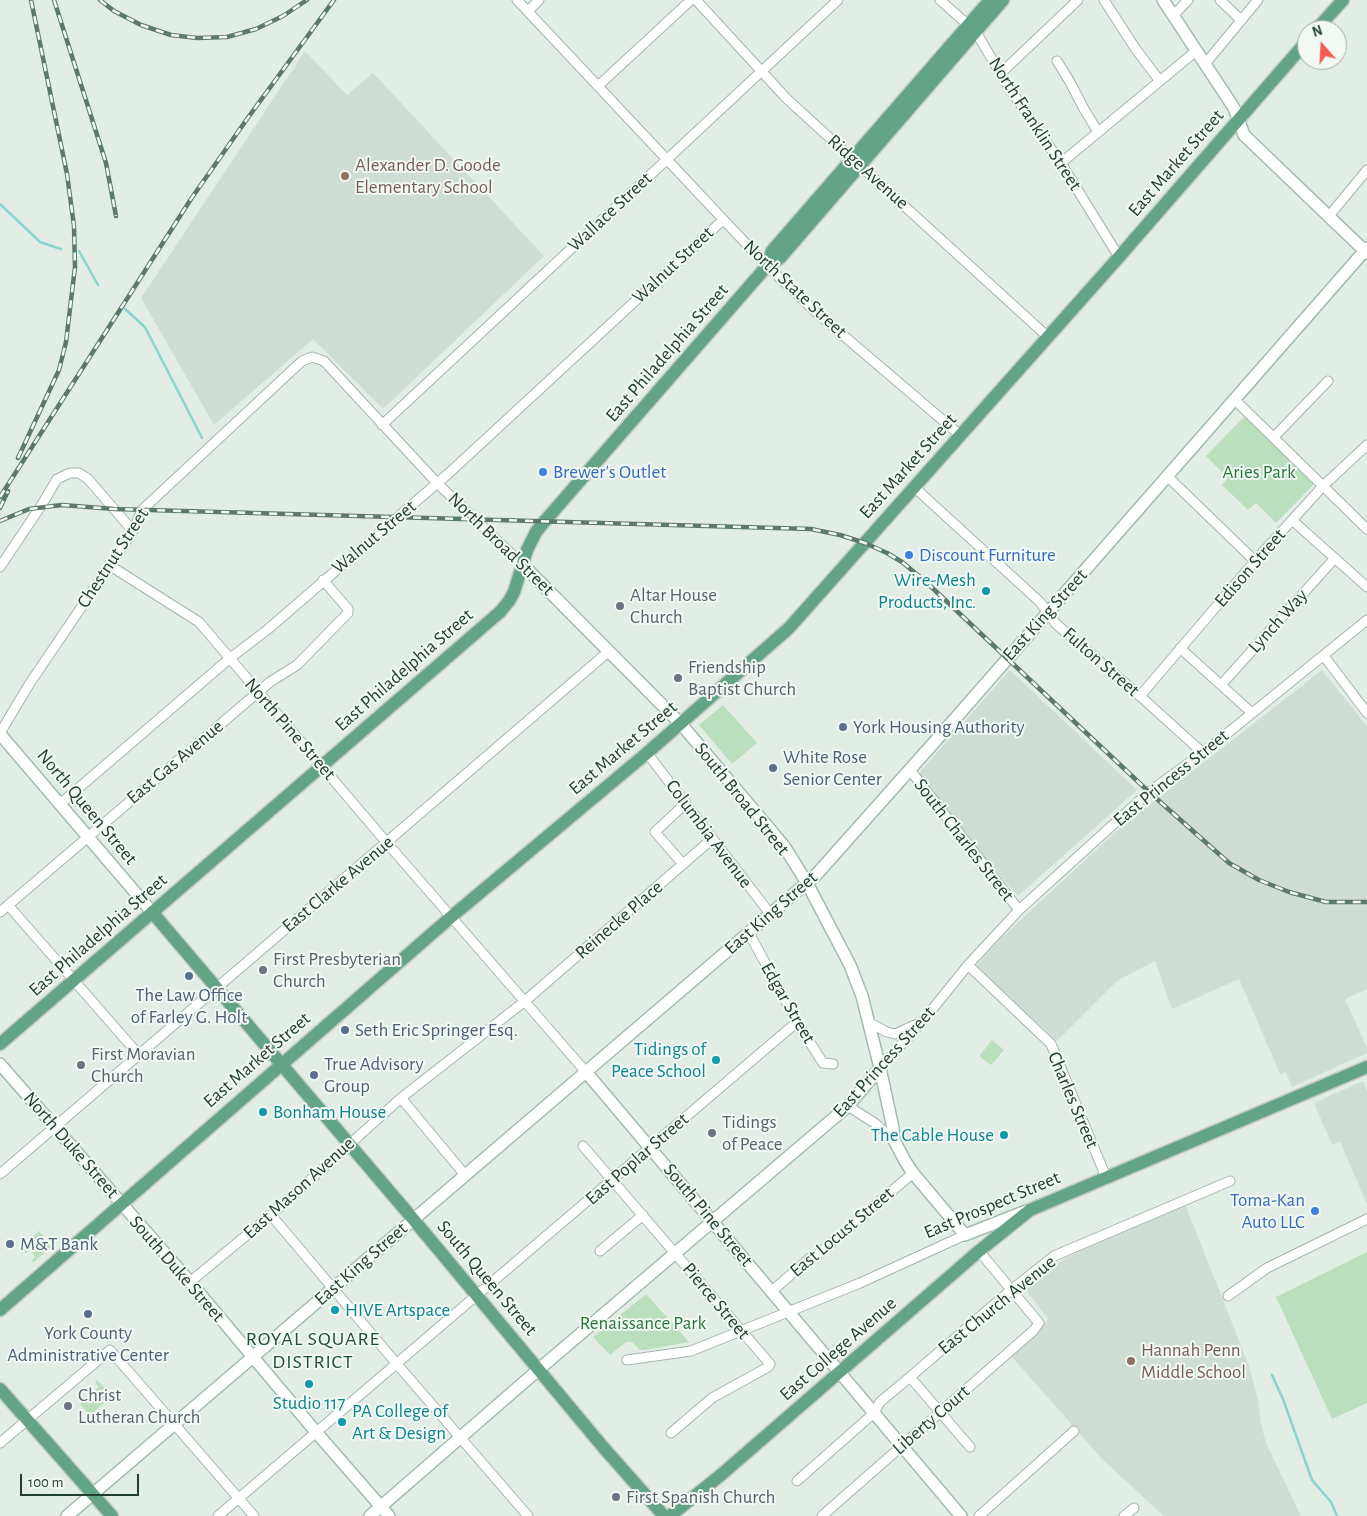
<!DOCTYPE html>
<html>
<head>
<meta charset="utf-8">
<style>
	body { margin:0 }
	#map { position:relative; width:1367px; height:1516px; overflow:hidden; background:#e2ede6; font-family:"Alegreya Sans",sans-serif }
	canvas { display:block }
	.north { position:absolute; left:1297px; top:20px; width:50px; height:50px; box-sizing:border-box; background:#f2f9f4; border:1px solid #9eafa6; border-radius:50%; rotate:341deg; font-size:14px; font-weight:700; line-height:20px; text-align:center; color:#213f30 }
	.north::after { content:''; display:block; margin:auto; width:18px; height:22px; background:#f85a54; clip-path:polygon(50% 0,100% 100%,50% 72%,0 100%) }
	.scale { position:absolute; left:20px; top:1474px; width:119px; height:22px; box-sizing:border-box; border:2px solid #213f30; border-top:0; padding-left:6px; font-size:15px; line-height:18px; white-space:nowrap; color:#213f30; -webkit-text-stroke:4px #f2f9f4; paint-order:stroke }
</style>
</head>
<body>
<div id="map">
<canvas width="1367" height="1516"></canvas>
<div class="north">N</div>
<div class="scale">100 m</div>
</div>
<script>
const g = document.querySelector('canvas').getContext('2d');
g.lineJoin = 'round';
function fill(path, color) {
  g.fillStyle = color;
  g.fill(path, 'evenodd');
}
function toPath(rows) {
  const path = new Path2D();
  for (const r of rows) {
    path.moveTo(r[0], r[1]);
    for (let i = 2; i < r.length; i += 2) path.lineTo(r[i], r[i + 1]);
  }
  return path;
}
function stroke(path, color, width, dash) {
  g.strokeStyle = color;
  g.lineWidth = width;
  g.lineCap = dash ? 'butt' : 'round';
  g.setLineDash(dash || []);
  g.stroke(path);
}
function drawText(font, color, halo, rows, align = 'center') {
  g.font = font + ' "Alegreya Sans",sans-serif';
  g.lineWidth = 4;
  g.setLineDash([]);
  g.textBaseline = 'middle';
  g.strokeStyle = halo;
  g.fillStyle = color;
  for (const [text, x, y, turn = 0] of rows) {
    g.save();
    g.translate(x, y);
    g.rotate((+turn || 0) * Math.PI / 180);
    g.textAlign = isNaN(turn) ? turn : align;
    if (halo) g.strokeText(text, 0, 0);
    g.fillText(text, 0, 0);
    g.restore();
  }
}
const built = toPath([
	[305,51,347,95,373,73,544,256,383,409,313,339,214,425,141,298],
	[1010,670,1137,790,1018,896,991,865,918,774],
	[1322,670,1367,726,1367,989,1345,999,1367,1048,1367,1053,1292,1087,1286,1072,1280,1074,1239,979,1172,1009,1155,961,1118,980,1057,1041,976,966,1001,938,1121,827],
	[1363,1081,1367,1091,1367,1204,1340,1142,1332,1145,1314,1103],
	[1185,1204,1249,1366,1258,1400,1261,1424,1266,1443,1301,1516,1164,1516,1103,1460,1011,1356,1036,1333,1048,1319,1025,1289,1065,1258]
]);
const green = toPath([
	[1245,416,1315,483,1276,523,1256,503,1248,510,1222,485,1228,478,1206,456],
	[723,705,757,743,732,764,699,725],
	[992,1040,1004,1050,991,1065,979,1056],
	[39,1231,52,1246,34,1262,32,1260,35,1257,30,1250,26,1253,21,1247],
	[1367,1252,1367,1403,1332,1419,1276,1297],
	[646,1294,689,1342,645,1350,640,1350,632,1342,626,1342,610,1355,593,1337],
	[97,1380,112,1395,90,1416,80,1404,99,1387,95,1382]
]);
const stream = toPath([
	[0,204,40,242,61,249],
	[79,251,98,285],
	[125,309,145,327,202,438],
	[1272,1375,1283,1399,1312,1480,1331,1502,1337,1516]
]);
const street = toPath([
	[517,0,767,266,816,312,960,435],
	[696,0,787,99,1048,337],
	[940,0,976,32,1009,88,1061,163,1119,257],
	[1104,0,1135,48,1159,80],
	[1220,0,1241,20],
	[528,11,539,0],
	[1173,16,1188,0],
	[1057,61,1070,82,1084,109,1098,132],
	[1205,64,1258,0],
	[1000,74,1078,0],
	[598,86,691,0],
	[1061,163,1196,51],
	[1329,216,1367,170],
	[1235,400,1367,529],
	[382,425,838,0],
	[1274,437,1328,381],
	[1167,476,1255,561],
	[914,487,1040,602,1056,624,1140,696,1203,753],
	[1292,520,1367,587],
	[109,565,199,622,387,843,586,1072],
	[0,567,41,506,57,479,70,473,79,473,88,479,133,531],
	[1180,648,1252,713],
	[1324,656,1367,713],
	[1221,685,1335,558],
	[1140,696,1255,561,1323,486,1367,445],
	[0,733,30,683,133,531,142,510,302,361,312,357,324,361,437,483,523,565],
	[647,753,771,915],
	[910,770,1019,910],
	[60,804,229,659,267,630,449,473,723,220],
	[683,864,655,832,686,803],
	[8,905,139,1055],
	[0,912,270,682,297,665,348,613,348,609,323,580],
	[749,933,797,1022,823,1063,833,1064],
	[968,965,1051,1044,1106,1177],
	[870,1023,887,1032,895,1034,917,1024],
	[880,1068,922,1022,968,965,1019,910,1149,792,1203,753,1367,620],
	[401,1098,465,1175],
	[848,1106,876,1124,894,1140],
	[583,1146,770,1364,768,1367,712,1398,671,1433],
	[0,1174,608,652],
	[271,1215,396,1363,528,1516],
	[600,1251,643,1215],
	[190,1282,271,1215,401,1098,525,1001,712,839],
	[772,1291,810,1258,816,1256,913,1173],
	[1228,1296,1267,1268,1367,1219],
	[627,1360,691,1351,860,1283,965,1235],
	[910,1377,970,1447],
	[0,1443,110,1350,254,1516],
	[797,1481,874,1413,880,1402,910,1377,1011,1290,1054,1256,1230,1181],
	[218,1516,797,1022],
	[822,1516,1034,1330,1039,1323,979,1251],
	[979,1516,1074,1431],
	[1124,1516,1134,1508]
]);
const secondary = toPath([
	[1163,0,1234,108,1244,135,1367,253],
	[523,565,681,724,784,846,807,883,850,965,862,996,880,1068,893,1128,894,1140,905,1161,913,1173,965,1235,1026,1211],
	[0,734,152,912],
	[0,1064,190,1282,316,1432,389,1516],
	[586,1072,961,1516],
	[67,1516,816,875,946,729,1367,248],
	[370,1516,538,1370,848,1106,880,1068]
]);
const primary = toPath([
	[1316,30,1343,0],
	[767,266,772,251,990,0],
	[152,912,413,1219,603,1447,664,1516],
	[0,1044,500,612,509,601,514,592,527,550,536,532,544,522,767,266,780,258,1003,0],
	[0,1310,451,917,647,753,789,628,1119,257,1307,41],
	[0,1389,112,1516],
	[670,1516,722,1474,979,1251,1030,1210,1367,1067]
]);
const rail = toPath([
	[54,0,106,163,116,216],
	[100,0,114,11,141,25,171,35,197,38,227,37,256,29,283,16,307,0],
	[18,458,59,370,66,342,75,267,74,226,67,174,31,0],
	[0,497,191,199,247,119,334,0],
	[0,508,8,491],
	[0,521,29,509,62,505,114,509,776,528,811,529,840,535,865,543,887,553,902,562,925,581,1149,792,1229,863,1259,880,1289,892,1326,902,1367,902]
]);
const markers = [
	[345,176,5,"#8d6e63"],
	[543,472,5,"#3f7fe0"],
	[909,555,5,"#3f7fe0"],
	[986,591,5,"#0f9aa8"],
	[620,606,5,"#6b7280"],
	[678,678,5,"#6b7280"],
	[843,727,5,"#5c6f8a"],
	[773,768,5,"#5c6f8a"],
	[263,970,5,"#6b7280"],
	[189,976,5,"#5c6f8a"],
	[345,1030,5,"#5c6f8a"],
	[716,1060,5,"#0f9aa8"],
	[81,1065,5,"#6b7280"],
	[314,1075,5,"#5c6f8a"],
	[263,1112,5,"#0f9aa8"],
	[712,1133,5,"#6b7280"],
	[1004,1135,5,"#0f9aa8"],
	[1315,1211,5,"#3f7fe0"],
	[10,1244,5,"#5c6f8a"],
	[335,1310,5,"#0f9aa8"],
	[88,1314,5,"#5c6f8a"],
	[1131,1361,5,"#8d6e63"],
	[309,1384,5,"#0f9aa8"],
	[68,1406,5,"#6b7280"],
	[342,1422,5,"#0f9aa8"],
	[616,1497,5,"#6b7280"]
];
const streetNames = [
	["North Franklin Street",1035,124,57],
	["East Market Street",1176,163,-49],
	["Ridge Avenue",868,172,42],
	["Wallace Street",610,212,-43],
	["Walnut Street",673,265,-43],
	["North State Street",795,289,43],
	["East Philadelphia Street",667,353,-49],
	["East Market Street",908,466,-48],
	["Walnut Street",374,537,-40],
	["North Broad Street",501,544,44],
	["Chestnut Street",113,558,-57],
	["Edison Street",1250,568,-49],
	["East King Street",1045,615,-48],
	["Lynch Way",1278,621,-48],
	["Fulton Street",1101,662,41],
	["East Philadelphia Street",404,670,-41],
	["North Pine Street",290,729,49],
	["East Market Street",623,748,-40],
	["East Gas Avenue",175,762,-40],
	["East Princess Street",1171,778,-39],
	["South Broad Street",742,799,51],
	["North Queen Street",87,807,50],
	["Columbia Avenue",709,834,53],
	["South Charles Street",964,840,52],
	["East Clarke Avenue",338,884,-40],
	["East King Street",771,913,-41],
	["Reinecke Place",619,920,-41],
	["East Philadelphia Street",98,935,-41],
	["Edgar Street",788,1003,60],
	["East Market Street",257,1060,-41],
	["East Princess Street",884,1062,-48],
	["Charles Street",1073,1100,67],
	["North Duke Street",71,1145,49],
	["East Poplar Street",637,1159,-41],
	["East Mason Avenue",299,1188,-42],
	["East Prospect Street",992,1205,-23],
	["South Pine Street",708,1215,50],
	["East Locust Street",842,1232,-40],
	["East King Street",361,1264,-41],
	["South Duke Street",177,1269,49],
	["South Queen Street",487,1278,50],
	["Pierce Street",716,1301,50],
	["East Church Avenue",997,1305,-39],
	["East College Avenue",838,1349,-41],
	["Liberty Court",931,1420,-41]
];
const educationNames = [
	["Alexander D. Goode",355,165],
	["Elementary School",355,187],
	["Hannah Penn",1141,1350],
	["Middle School",1141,1372]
];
const shopNames = [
	["Brewer's Outlet",553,472],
	["Discount Furniture",919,555],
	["Toma-Kan",1305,1200,"right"],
	["Auto LLC",1305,1222,"right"]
];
const parkNames = [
	["Aries Park",1259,472],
	["Renaissance Park",643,1323]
];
const cultureNames = [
	["Wire-Mesh",976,580],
	["Products, Inc.",976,602],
	["Tidings of",706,1049],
	["Peace School",706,1071],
	["Bonham House",273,1112,"left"],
	["The Cable House",994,1135],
	["HIVE Artspace",345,1310,"left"],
	["Studio 117",309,1403,"center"],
	["PA College of",352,1411,"left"],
	["Art & Design",352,1433,"left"]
];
const worshipNames = [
	["Altar House",630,595],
	["Church",630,617],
	["Friendship",688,667],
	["Baptist Church",688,689],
	["First Presbyterian",273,959],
	["Church",273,981],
	["First Moravian",91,1054],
	["Church",91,1076],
	["Tidings",722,1122],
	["of Peace",722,1144],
	["Christ",78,1395],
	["Lutheran Church",78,1417],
	["First Spanish Church",626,1497]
];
const serviceNames = [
	["York Housing Authority",853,727],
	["White Rose",783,757],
	["Senior Center",783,779],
	["The Law Office",189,995,"center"],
	["of Farley G. Holt",189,1017,"center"],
	["Seth Eric Springer Esq.",355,1030],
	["True Advisory",324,1064],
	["Group",324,1086],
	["M&T Bank",20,1244],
	["York County",88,1333,"center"],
	["Administrative Center",88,1355,"center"]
];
const neighbourhoodNames = [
	["ROYAL SQUARE",313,1339],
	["DISTRICT",313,1362]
];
fill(built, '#d0ddd4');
fill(green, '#badfbc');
stroke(stream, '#87d4d0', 2.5);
stroke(street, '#a4b5ac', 11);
stroke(secondary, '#a2bcae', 14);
stroke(primary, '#c1c9c5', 15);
stroke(street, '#fff', 9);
stroke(secondary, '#fff', 11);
stroke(primary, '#64a486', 12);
stroke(rail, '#5b7a6b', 4.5);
stroke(rail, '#f2f9f4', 2.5, [8]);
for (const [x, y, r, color] of markers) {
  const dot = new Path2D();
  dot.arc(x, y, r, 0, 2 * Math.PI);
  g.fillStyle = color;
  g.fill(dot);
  stroke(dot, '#f2f9f4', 2);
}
drawText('19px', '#213f30', '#f2f9f4', streetNames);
drawText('19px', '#785e54', '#f2f9f4', educationNames, 'left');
drawText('19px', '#366cbe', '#f2f9f4', shopNames, 'left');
drawText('19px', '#297737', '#f2f9f4', parkNames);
drawText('19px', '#0d838f', '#f2f9f4', cultureNames, 'right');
drawText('19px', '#5b616d', '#f2f9f4', worshipNames, 'left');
drawText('19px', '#4e5e75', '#f2f9f4', serviceNames, 'left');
g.letterSpacing = '1px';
drawText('20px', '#1c5239', '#f2f9f4', neighbourhoodNames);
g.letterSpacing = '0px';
</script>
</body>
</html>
